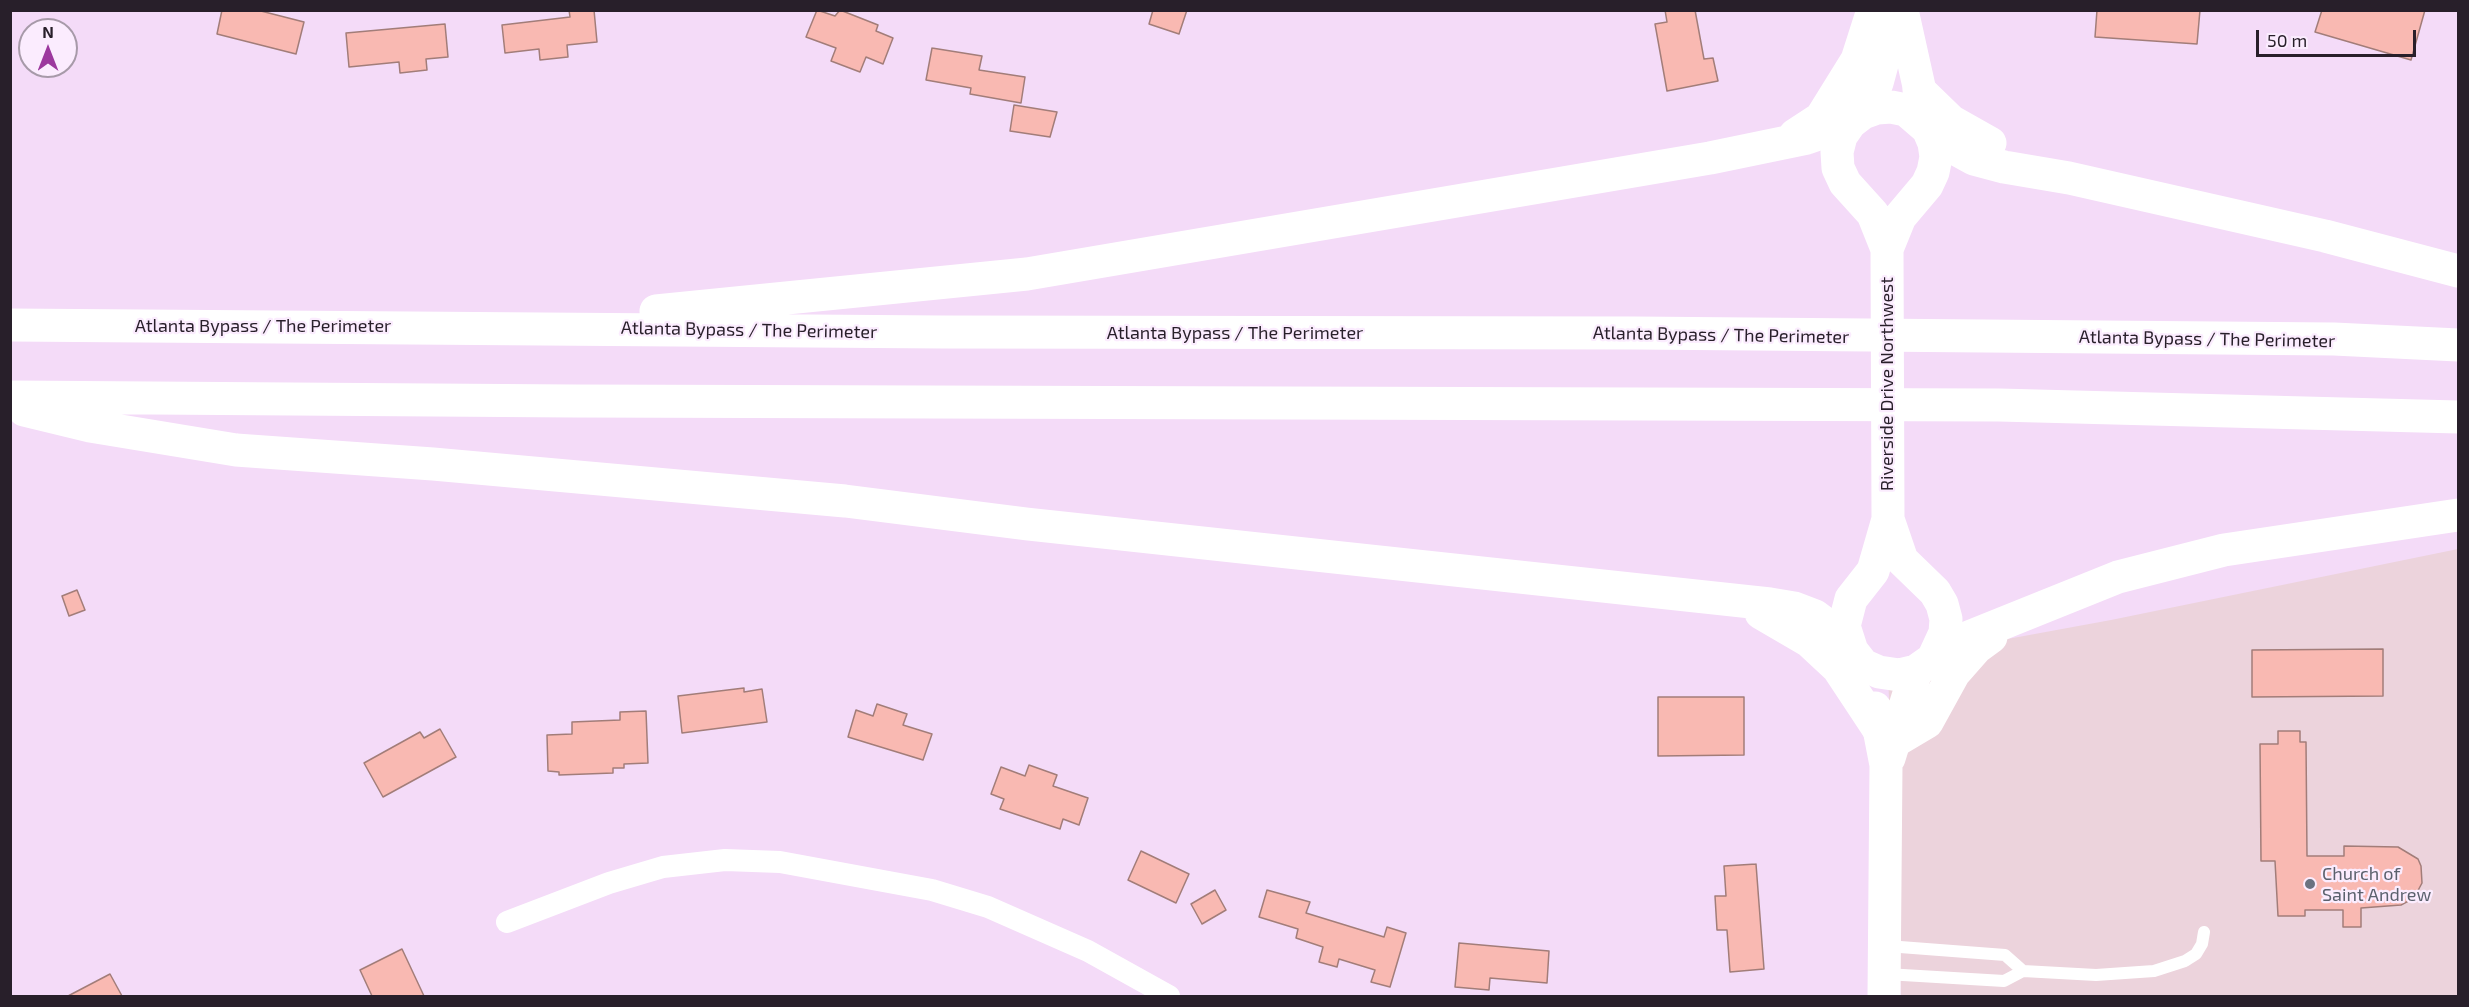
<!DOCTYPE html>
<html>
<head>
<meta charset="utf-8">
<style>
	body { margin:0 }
	#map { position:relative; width:2469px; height:1007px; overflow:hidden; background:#f4dbf8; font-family:"Exo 2",sans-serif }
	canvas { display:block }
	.frame { position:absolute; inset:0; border:12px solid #281f2a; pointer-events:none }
	.north { position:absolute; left:18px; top:18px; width:60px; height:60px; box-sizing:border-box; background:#fbecfe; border:2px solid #a79aa9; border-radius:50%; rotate:0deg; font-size:16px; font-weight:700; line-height:24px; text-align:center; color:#281f2a }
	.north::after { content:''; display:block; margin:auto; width:21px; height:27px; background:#9c389e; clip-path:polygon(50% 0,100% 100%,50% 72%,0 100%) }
	.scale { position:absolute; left:2256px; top:30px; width:160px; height:27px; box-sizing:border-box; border:3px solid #281f2a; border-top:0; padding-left:8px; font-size:18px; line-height:21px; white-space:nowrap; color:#281f2a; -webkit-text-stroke:4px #fbecfe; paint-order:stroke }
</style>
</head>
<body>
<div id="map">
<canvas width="2469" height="1007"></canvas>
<div class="frame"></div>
<div class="north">N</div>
<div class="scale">50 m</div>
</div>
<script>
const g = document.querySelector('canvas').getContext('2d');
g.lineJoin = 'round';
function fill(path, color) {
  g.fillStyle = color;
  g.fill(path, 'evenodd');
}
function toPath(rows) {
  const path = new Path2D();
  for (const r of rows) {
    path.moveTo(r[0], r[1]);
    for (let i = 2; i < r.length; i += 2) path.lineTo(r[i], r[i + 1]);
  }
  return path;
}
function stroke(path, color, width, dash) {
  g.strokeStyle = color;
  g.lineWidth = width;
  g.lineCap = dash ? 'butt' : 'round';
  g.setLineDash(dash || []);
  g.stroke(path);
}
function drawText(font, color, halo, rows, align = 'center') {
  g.font = font + ' "Exo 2",sans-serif';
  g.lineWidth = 4.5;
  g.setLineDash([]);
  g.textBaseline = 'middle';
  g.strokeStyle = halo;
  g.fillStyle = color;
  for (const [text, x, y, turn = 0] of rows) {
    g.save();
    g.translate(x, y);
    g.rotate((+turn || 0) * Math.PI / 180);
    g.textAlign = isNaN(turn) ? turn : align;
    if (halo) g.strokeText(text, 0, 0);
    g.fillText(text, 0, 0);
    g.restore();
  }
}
const commercial = toPath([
	[2458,549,2458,996,1901,996,1888,674,1904,658,2111,620]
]);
const building = toPath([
	[222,10,257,10,304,22,296,54,217,34,222,10],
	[569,10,594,10,597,42,567,45,568,57,540,60,539,49,505,53,502,25,570,17,569,10],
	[817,10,835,16,840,10,878,25,876,31,893,38,883,64,866,57,860,72,831,61,836,48,806,37,817,10],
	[1153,10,1187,10,1179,34,1149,24,1153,10],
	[1665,10,1695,10,1704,59,1713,58,1718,81,1667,91,1655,24,1667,22,1665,10],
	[2097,10,2200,10,2197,44,2095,37,2097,10],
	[2322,10,2425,10,2411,60,2315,32,2322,10],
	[445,24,448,57,426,59,427,70,400,73,399,62,349,67,346,33,445,24],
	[932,48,982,56,979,70,1025,77,1021,103,970,94,971,88,926,80,932,48],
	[1014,105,1057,112,1050,137,1010,131,1014,105],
	[77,590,85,610,69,616,62,596,77,590],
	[2383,649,2383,696,2252,697,2252,650,2383,649],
	[744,688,744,692,762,689,767,722,682,733,678,696,744,688],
	[1658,697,1744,697,1744,755,1658,756,1658,697],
	[877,704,907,714,903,725,932,734,923,760,848,737,856,710,873,716,877,704],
	[646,711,648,763,624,764,624,768,613,768,613,773,559,775,559,772,548,771,547,735,572,734,572,722,620,720,620,712,646,711],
	[440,729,456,757,383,797,364,763,420,732,424,738,440,729],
	[2278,731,2300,731,2300,742,2306,742,2307,856,2344,856,2344,846,2398,847,2418,859,2421,866,2422,883,2414,898,2401,905,2361,908,2361,927,2343,927,2343,910,2305,910,2305,916,2278,916,2275,861,2261,861,2260,744,2278,744,2278,731],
	[1029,765,1057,775,1053,786,1088,798,1079,825,1063,819,1060,829,1000,809,1004,799,991,794,1001,767,1025,776,1029,765],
	[1141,851,1189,874,1176,903,1128,880,1141,851],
	[1756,864,1764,969,1730,972,1727,930,1717,930,1715,896,1726,896,1724,866,1756,864],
	[1215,890,1226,910,1202,924,1191,904,1215,890],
	[1267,890,1310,902,1306,913,1384,937,1387,927,1406,933,1390,987,1371,982,1375,970,1339,959,1337,967,1319,962,1323,947,1296,938,1298,929,1259,917,1267,890],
	[1459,943,1549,951,1547,983,1490,978,1489,990,1455,987,1459,943],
	[402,949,424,996,372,996,360,970,402,949],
	[110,974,122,996,68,996,110,974]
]);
const lane = toPath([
	[1887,946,2005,955,2023,971],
	[1886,974,2004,981,2023,971,2096,975,2154,971,2185,961,2196,954,2202,944,2204,932]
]);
const street = toPath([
	[507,922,609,883,663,867,725,860,780,862,932,890,988,907,1088,951,1169,996]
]);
const secondary = toPath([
	[1902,10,1926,118],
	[1863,113,1877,83,1887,46,1887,10],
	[1887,249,1900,217,1927,185,1933,172,1936,157,1934,143,1928,129,1906,110,1891,107,1877,108,1863,113,1850,123,1841,136,1837,152,1838,168,1845,183,1873,214,1887,249,1888,519,1902,560,1935,592,1942,604,1946,619,1945,633,1933,659,1916,671,1899,675,1879,672,1863,665,1852,651,1844,626,1851,599,1873,571,1888,519],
	[1875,708,1886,765,1884,996],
	[1889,758,1916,671]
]);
const highway = toPath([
	[1919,90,1951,121,1990,143],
	[1795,135,1821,118,1857,60,1873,10],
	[1932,136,1974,159,2004,167,2069,178,2325,236,2458,271],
	[656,311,1027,274,1710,158,1807,138,1850,123],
	[10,325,942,332,1635,333,2334,339,2458,345],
	[10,397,574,401,1999,405,2458,417],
	[24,410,90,426,236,450,433,464,845,501,1027,524,1770,604,1794,608,1815,616,1846,639],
	[1761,613,1809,641,1838,668,1879,730],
	[1939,649,2118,577,2224,550,2458,515],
	[1895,741,1927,722,1954,673,1976,648,1991,637]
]);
const markers = [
	[2310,884,6,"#6b7280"]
];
const streetNames = [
	["Atlanta Bypass / The Perimeter",263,326],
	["Atlanta Bypass / The Perimeter",749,330,1],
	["Atlanta Bypass / The Perimeter",1235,333],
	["Atlanta Bypass / The Perimeter",1721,335,1],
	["Atlanta Bypass / The Perimeter",2207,339,1],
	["Riverside Drive Northwest",1887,384,-90]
];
const worshipNames = [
	["Church of",2322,874],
	["Saint Andrew",2322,895]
];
fill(commercial, '#ecd3dc');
fill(building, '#f9b9b2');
stroke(building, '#a27d79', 1.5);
stroke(lane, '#fff', 12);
stroke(street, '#fff', 22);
stroke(secondary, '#fff', 33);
stroke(highway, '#fff', 33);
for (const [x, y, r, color] of markers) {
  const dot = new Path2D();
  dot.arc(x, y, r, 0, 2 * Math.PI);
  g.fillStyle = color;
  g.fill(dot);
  stroke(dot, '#fbecfe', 2);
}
drawText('18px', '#281f2a', '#fbecfe', streetNames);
drawText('18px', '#5b616d', '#fbecfe', worshipNames, 'left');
</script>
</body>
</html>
